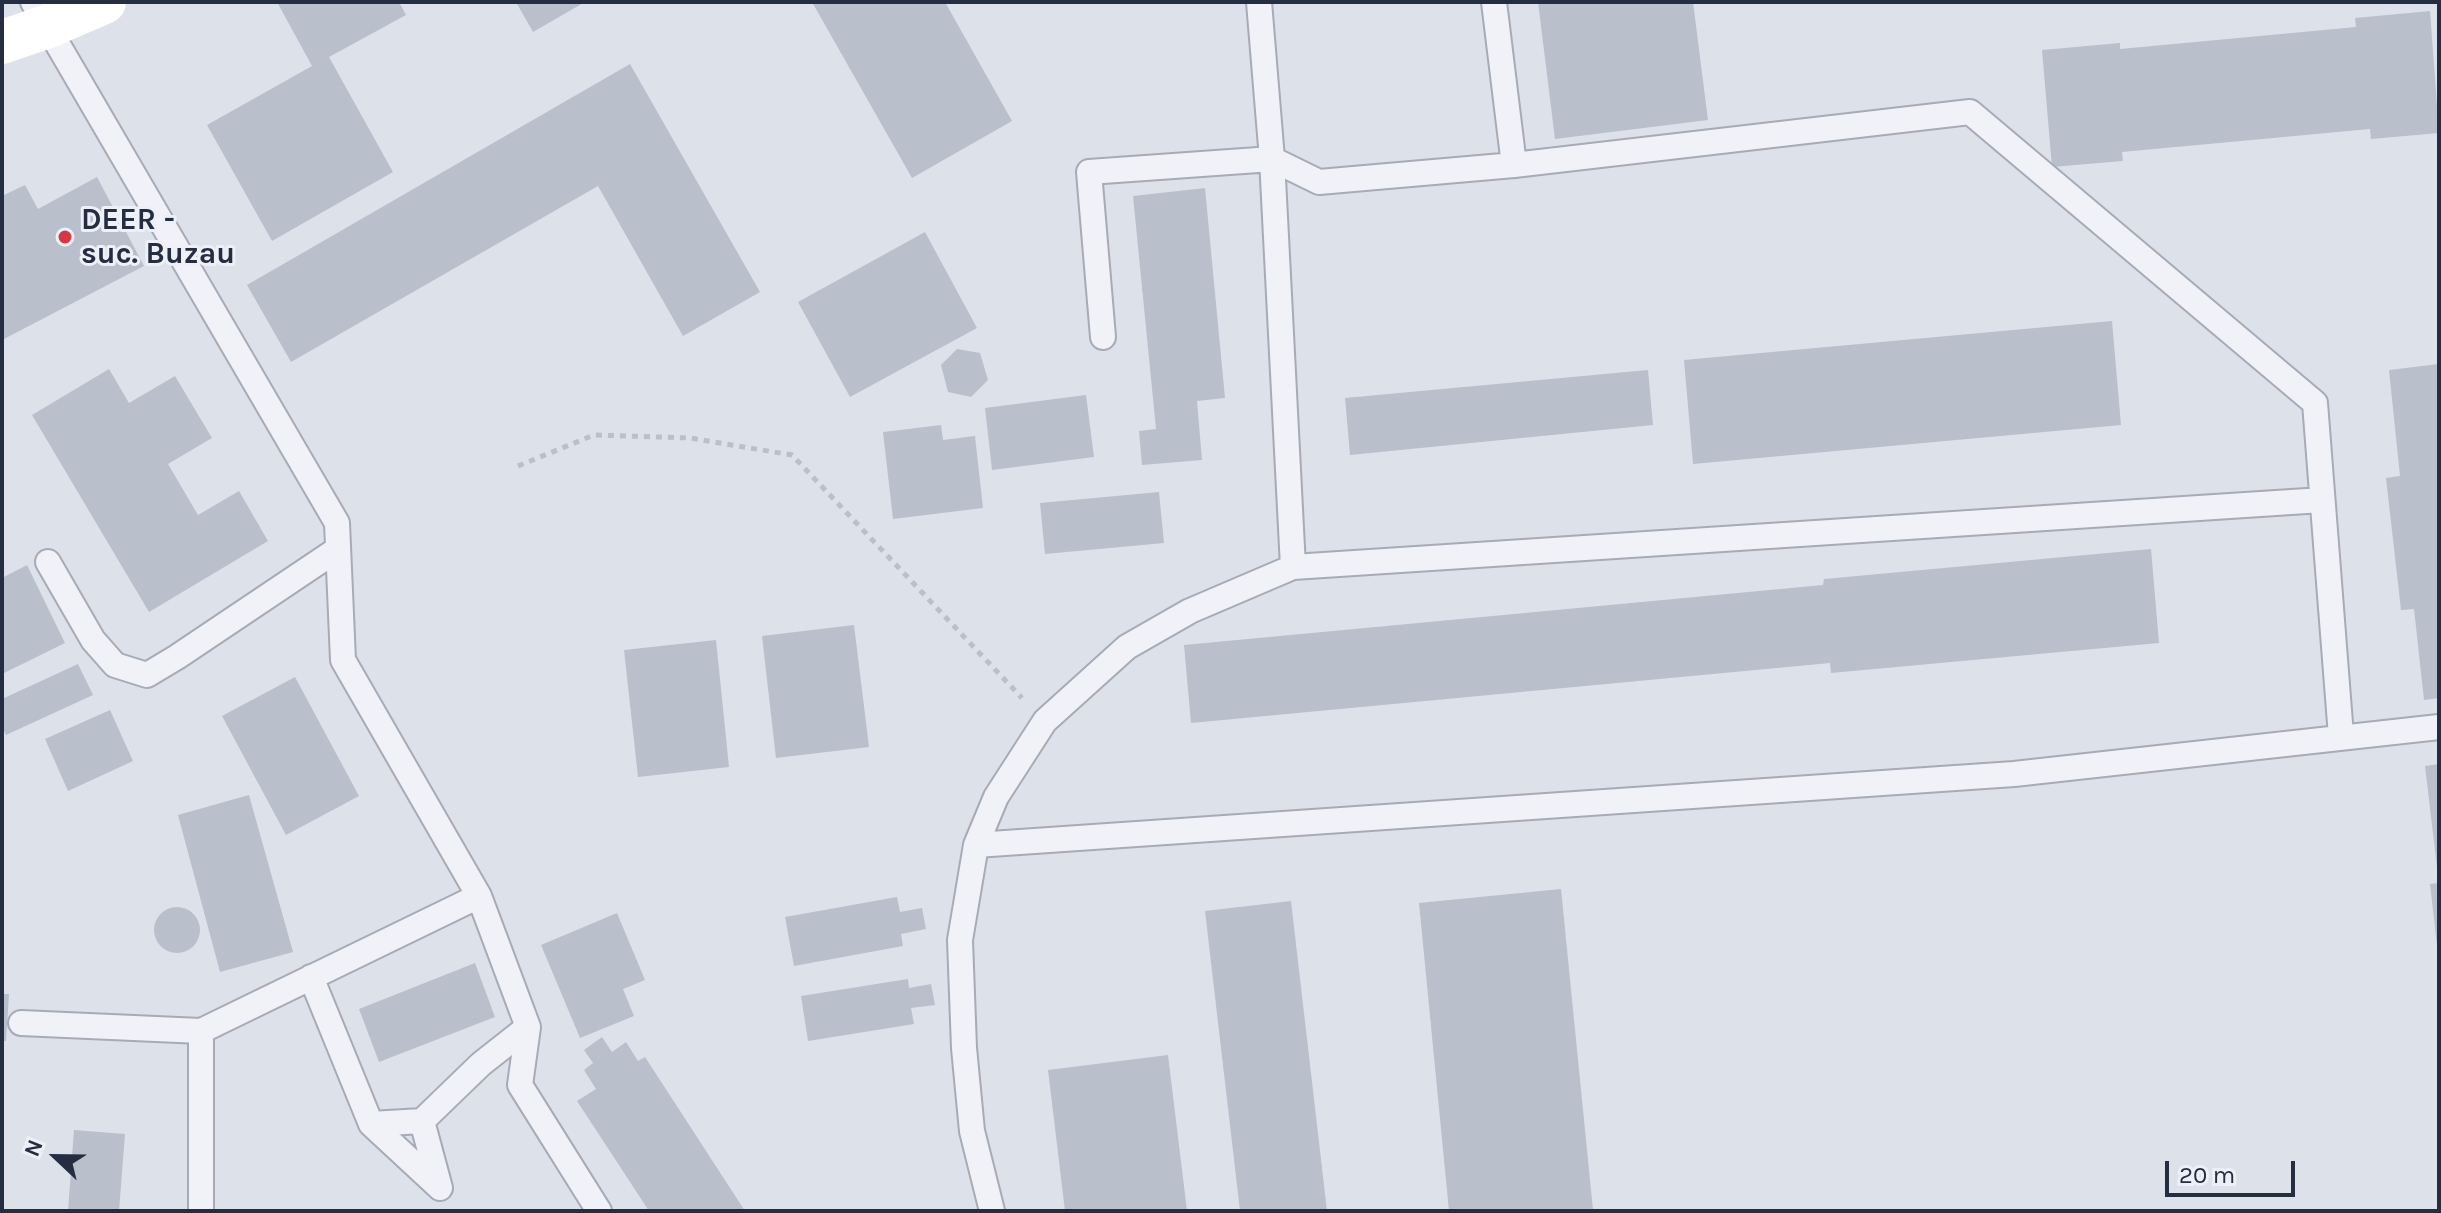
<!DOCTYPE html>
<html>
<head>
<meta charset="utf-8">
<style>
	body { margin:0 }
	#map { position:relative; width:2441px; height:1213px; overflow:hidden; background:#dde1e9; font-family:Karla,sans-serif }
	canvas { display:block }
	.frame { position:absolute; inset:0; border:4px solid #252d41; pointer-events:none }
	.north { position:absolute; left:16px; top:1117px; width:80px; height:80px; -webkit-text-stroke:6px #edf0f6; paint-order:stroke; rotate:292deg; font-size:22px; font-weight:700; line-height:32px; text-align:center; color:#252d41 }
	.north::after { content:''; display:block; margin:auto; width:28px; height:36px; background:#252d41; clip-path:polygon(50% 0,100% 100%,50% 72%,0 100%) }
	.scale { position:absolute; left:2165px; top:1161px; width:130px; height:36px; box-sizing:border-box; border:4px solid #252d41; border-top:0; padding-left:10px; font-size:24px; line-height:28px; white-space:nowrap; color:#252d41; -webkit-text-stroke:6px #edf0f6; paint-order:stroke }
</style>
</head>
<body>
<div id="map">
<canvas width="2441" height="1213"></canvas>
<div class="frame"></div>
<div class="north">N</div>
<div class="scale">20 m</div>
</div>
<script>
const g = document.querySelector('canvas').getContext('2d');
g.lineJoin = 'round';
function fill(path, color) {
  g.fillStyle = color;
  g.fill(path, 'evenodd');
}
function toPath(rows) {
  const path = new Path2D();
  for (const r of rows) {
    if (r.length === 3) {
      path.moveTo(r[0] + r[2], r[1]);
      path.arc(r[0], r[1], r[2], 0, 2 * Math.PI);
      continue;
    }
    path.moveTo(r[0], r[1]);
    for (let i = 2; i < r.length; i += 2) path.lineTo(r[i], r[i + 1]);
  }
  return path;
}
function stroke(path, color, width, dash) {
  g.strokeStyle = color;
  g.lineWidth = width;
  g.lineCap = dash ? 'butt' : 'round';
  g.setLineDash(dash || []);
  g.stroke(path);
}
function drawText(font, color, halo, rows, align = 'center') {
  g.font = font + ' Karla,sans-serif';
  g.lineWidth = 6;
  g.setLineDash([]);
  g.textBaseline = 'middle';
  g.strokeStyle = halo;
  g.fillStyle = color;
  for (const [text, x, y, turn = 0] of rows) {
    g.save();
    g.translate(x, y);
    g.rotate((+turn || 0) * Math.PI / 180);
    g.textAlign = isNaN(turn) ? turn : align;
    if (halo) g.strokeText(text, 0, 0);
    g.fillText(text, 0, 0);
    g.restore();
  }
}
const building = toPath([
	[277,2,399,2,406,15,329,57,393,172,272,241,207,125,312,66],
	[516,2,585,2,533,32],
	[812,2,945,2,1012,121,912,178],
	[1538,2,1693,2,1708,120,1555,139],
	[2430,11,2439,133,2371,139,2370,129,2122,152,2123,161,2052,167,2042,50,2120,43,2120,49,2356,27,2355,18],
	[630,64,760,292,683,336,598,186,291,362,247,285],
	[97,177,144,266,2,340,2,190,4,195,25,185,38,209],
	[1205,188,1225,398,1197,401,1202,460,1142,465,1139,431,1156,429,1133,196],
	[925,232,977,328,850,397,798,302],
	[2112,321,2121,425,1693,464,1684,360],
	[957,349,980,353,988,380,971,397,948,392,941,365],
	[2439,364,2439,698,2424,700,2414,609,2401,610,2386,478,2400,476,2389,370],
	[109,369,129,403,175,376,212,438,168,464,198,515,239,491,268,541,149,612,32,415],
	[1648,370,1653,425,1350,455,1345,398],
	[1086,395,1094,457,992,470,985,408],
	[941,425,943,440,975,436,983,508,893,519,883,432],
	[1159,492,1164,543,1045,554,1040,503],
	[2151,549,2159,643,1831,673,1830,663,1191,723,1184,645,1823,585,1824,579],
	[27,565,65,643,2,674,2,578],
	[854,625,869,747,776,758,762,636],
	[716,640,729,767,638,777,624,650],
	[78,664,93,695,6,735,2,727,2,699],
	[295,677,359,796,286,835,222,716],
	[110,710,133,761,68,791,45,739],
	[2439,764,2439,867,2437,867,2425,766],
	[249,795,293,952,220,972,178,815],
	[2439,883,2439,945,2437,945,2430,884],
	[1561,889,1593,1210,1449,1211,1419,903],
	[897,897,900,912,922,908,926,929,901,934,903,946,794,966,785,917],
	[1291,901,1327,1211,1240,1211,1205,911],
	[177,930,23],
	[617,913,645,980,623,989,634,1016,580,1038,541,945],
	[475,963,495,1017,379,1062,359,1009],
	[908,979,909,988,931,984,935,1005,911,1008,914,1024,808,1041,801,996],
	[2,994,9,994,6,1041,2,1041],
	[602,1037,612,1052,626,1042,638,1061,645,1057,745,1211,649,1211,577,1101,596,1089,584,1070,593,1063,584,1050],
	[1168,1055,1187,1211,1065,1211,1048,1070],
	[74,1130,125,1134,119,1211,68,1211]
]);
const path = toPath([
	[518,466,594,435,690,438,792,455,1022,698]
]);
const lane = toPath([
	[33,2,337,523,343,660,479,896,528,1027,520,1085,599,1211],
	[1494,2,1514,165],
	[1103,337,1089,172,1272,159,1259,2],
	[48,562,93,640,115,665,147,675,177,657,338,549],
	[1293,567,1272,159,1319,182,1514,165,1970,112,2315,403,2341,736],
	[976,845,2014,774,2439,727],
	[311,977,371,1124,440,1188,422,1121,481,1064,528,1027],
	[21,1023,201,1031,479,896],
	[201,1031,201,1211],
	[371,1124,422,1121],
	[992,1211,972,1131,964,1048,960,940,976,845,996,797,1045,721,1127,647,1190,611,1293,567,2322,500]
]);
const secondary = toPath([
	[2,42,46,27,104,2]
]);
const markers = [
	[65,237,8,"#da363f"]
];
const poiNames = [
	["DEER -",81,220],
	["suc. Buzau",81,254]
];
fill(building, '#babfcc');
stroke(lane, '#a6abb7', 28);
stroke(path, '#bcbfc8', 5, [6, 6]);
stroke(lane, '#f1f2f7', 24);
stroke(secondary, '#fff', 44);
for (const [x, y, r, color] of markers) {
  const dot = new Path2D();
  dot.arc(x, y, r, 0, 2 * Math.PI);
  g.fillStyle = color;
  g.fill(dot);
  stroke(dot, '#edf0f6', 3);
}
drawText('bold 30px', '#252d41', '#edf0f6', poiNames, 'left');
</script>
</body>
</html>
